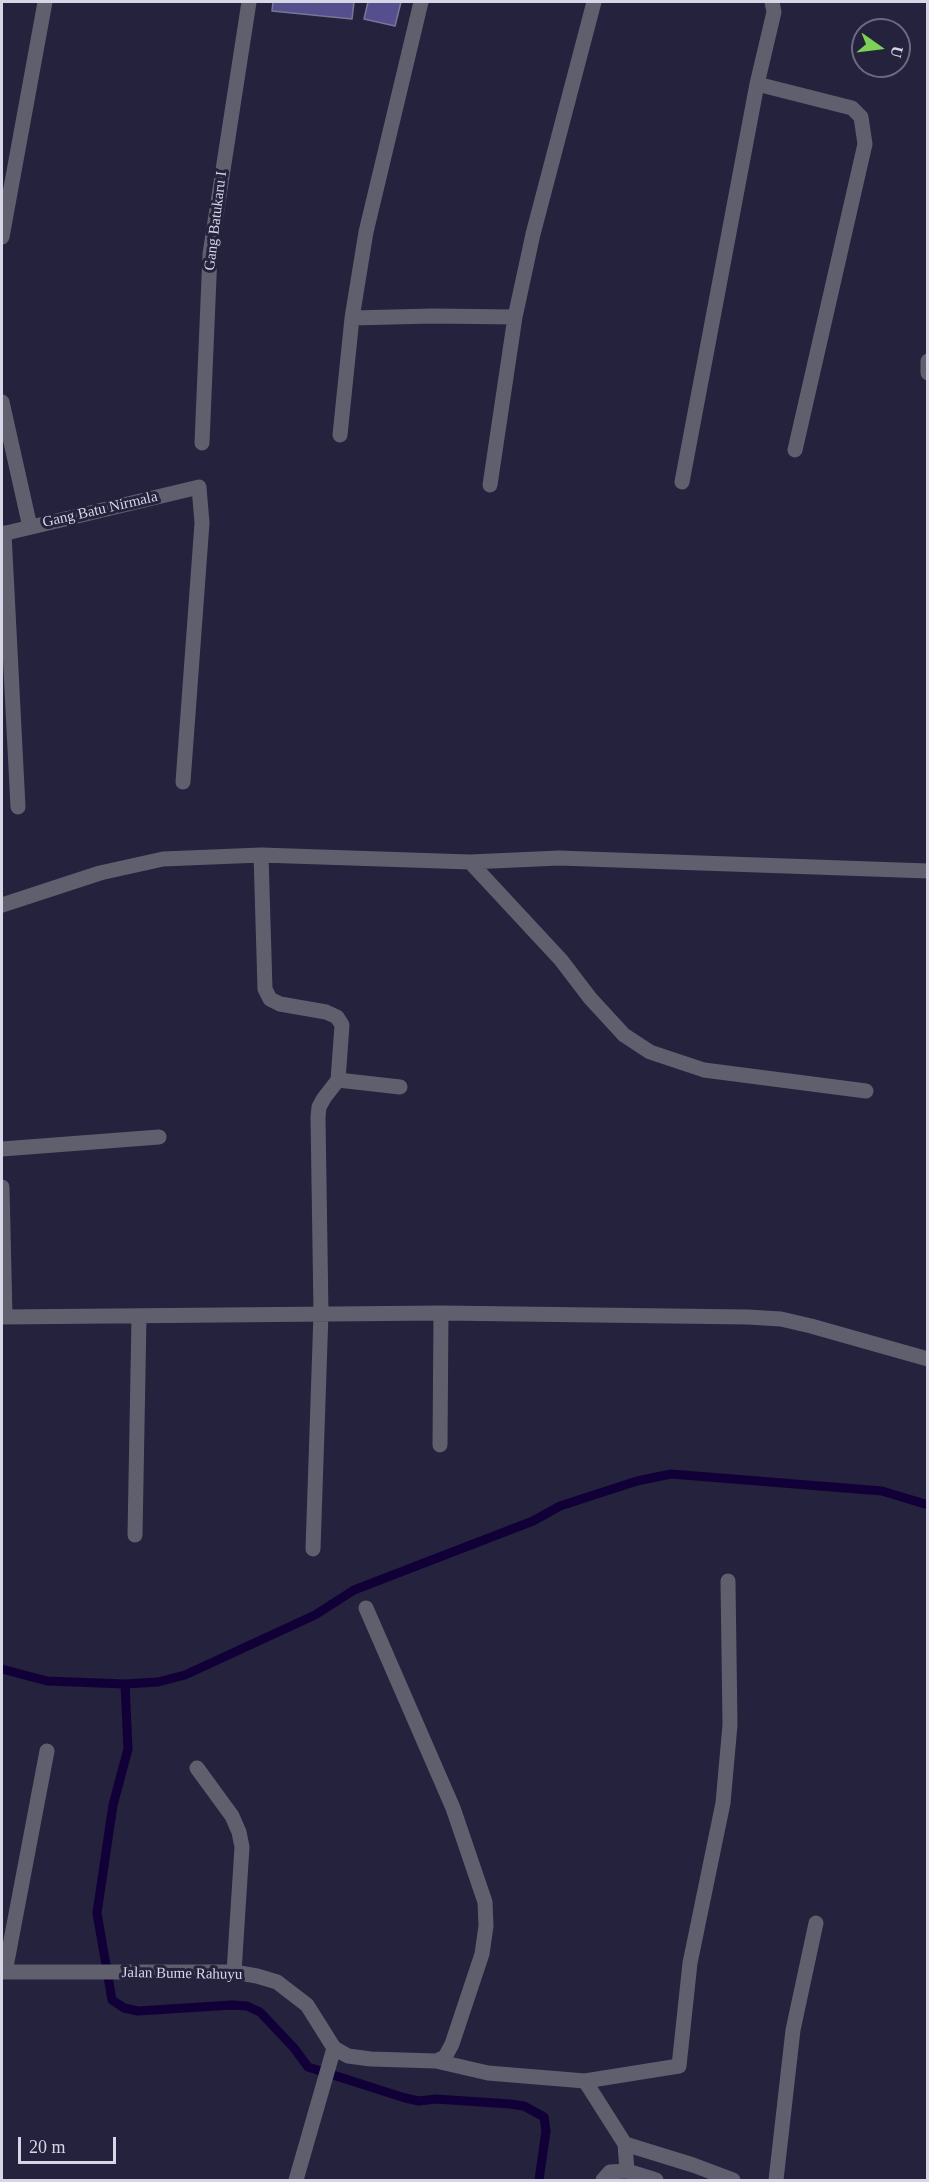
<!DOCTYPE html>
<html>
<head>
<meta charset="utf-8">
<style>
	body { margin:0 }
	#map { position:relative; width:929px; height:2182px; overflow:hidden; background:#24223c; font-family:"Times New Roman",serif }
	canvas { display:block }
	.frame { position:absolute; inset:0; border:3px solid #d6d6e7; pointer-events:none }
	.north { position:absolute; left:851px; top:18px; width:60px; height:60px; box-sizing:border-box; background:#24223c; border:2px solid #6b6a80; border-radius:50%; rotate:104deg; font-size:16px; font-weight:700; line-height:24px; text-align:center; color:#d6d6e7 }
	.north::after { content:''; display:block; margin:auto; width:21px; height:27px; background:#7dd154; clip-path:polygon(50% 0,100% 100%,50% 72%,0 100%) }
	.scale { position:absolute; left:18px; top:2137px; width:98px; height:27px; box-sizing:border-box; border:3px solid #d6d6e7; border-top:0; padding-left:8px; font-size:18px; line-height:21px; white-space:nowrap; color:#d6d6e7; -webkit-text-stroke:4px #24223c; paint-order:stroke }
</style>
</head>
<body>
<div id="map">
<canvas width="929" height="2182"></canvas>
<div class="frame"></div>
<div class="north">U</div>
<div class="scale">20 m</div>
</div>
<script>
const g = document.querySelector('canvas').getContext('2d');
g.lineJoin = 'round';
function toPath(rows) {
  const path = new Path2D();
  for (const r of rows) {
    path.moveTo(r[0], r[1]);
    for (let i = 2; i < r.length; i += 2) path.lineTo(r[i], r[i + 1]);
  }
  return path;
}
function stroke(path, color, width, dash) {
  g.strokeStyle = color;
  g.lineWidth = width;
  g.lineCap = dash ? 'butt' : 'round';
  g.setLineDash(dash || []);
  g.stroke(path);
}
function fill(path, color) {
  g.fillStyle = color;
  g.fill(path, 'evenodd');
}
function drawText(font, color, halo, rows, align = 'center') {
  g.font = font + ' "Times New Roman",serif';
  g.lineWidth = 6;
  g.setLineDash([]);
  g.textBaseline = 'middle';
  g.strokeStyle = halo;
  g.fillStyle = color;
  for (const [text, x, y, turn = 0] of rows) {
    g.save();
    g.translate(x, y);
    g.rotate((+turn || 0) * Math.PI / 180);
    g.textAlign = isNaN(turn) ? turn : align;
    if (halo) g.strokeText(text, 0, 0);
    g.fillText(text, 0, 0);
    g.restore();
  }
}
const stream = toPath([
	[2,1669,47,1681,125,1684,158,1682,185,1675,315,1615,354,1590,533,1521,560,1506,637,1481,671,1474,882,1491,928,1505],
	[125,1684,128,1749,113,1805,97,1913,112,2000,124,2008,138,2011,232,2005,247,2006,260,2012,294,2048,308,2067,405,2098,419,2101,436,2099,510,2104,524,2106,544,2117,546,2131,539,2180]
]);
const building = toPath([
	[273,2,354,2,352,19,272,11,273,2],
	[368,2,401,2,395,26,364,19,368,2]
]);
const minor = toPath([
	[421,2,366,232,352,318,433,316,515,317],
	[757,84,852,108,861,117,865,144,795,450],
	[2,237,45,2],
	[928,361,928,373],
	[2,402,30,527],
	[340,435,352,318],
	[202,443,210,254,249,2],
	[682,482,757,84,774,12,772,2],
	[490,485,515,317,533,234,594,2],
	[4,533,18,807],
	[2,534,199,487,202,523,183,782],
	[261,855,265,989,270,999,280,1004,326,1012,337,1017,342,1025,338,1080,400,1087],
	[470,862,561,960,590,998,624,1035,650,1052,704,1070,866,1091],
	[2,905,100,873,163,859,261,855,470,862,559,858,928,871],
	[2,1149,159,1137],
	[2,1187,5,1317],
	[2,1317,441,1313,748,1317,781,1319,811,1326,928,1359],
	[440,1445,441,1313],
	[135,1535,139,1317],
	[313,1549,321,1313,318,1117,319,1107,324,1098,338,1080],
	[366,1608,453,1808,485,1902,486,1926,482,1954,452,2044,445,2057,436,2061],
	[197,1768,232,1816,239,1832,242,1847,234,1972],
	[2,1972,234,1972,257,1976,277,1982,307,2005,334,2048,348,2056,371,2059,436,2061,488,2073,585,2081,679,2066,690,1963,723,1803,730,1725,728,1581],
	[5,1972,47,1751],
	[585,2081,625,2144,627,2171],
	[625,2144,693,2165,733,2180],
	[296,2180,334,2048],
	[603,2180,610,2172,627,2171,656,2180],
	[776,2180,793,2030,816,1923]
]);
const streetNames = [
	["Gang Batukaru I",216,221,-83],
	["Gang Batu Nirmala",100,510,-13],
	["Jalan Bume Rahuyu",182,1974,1]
];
stroke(stream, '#100037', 9);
fill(building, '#564f8e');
stroke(building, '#787696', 1.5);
stroke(minor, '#5f5f6d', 15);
drawText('15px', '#d6d6e7', '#24223c', streetNames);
</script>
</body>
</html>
